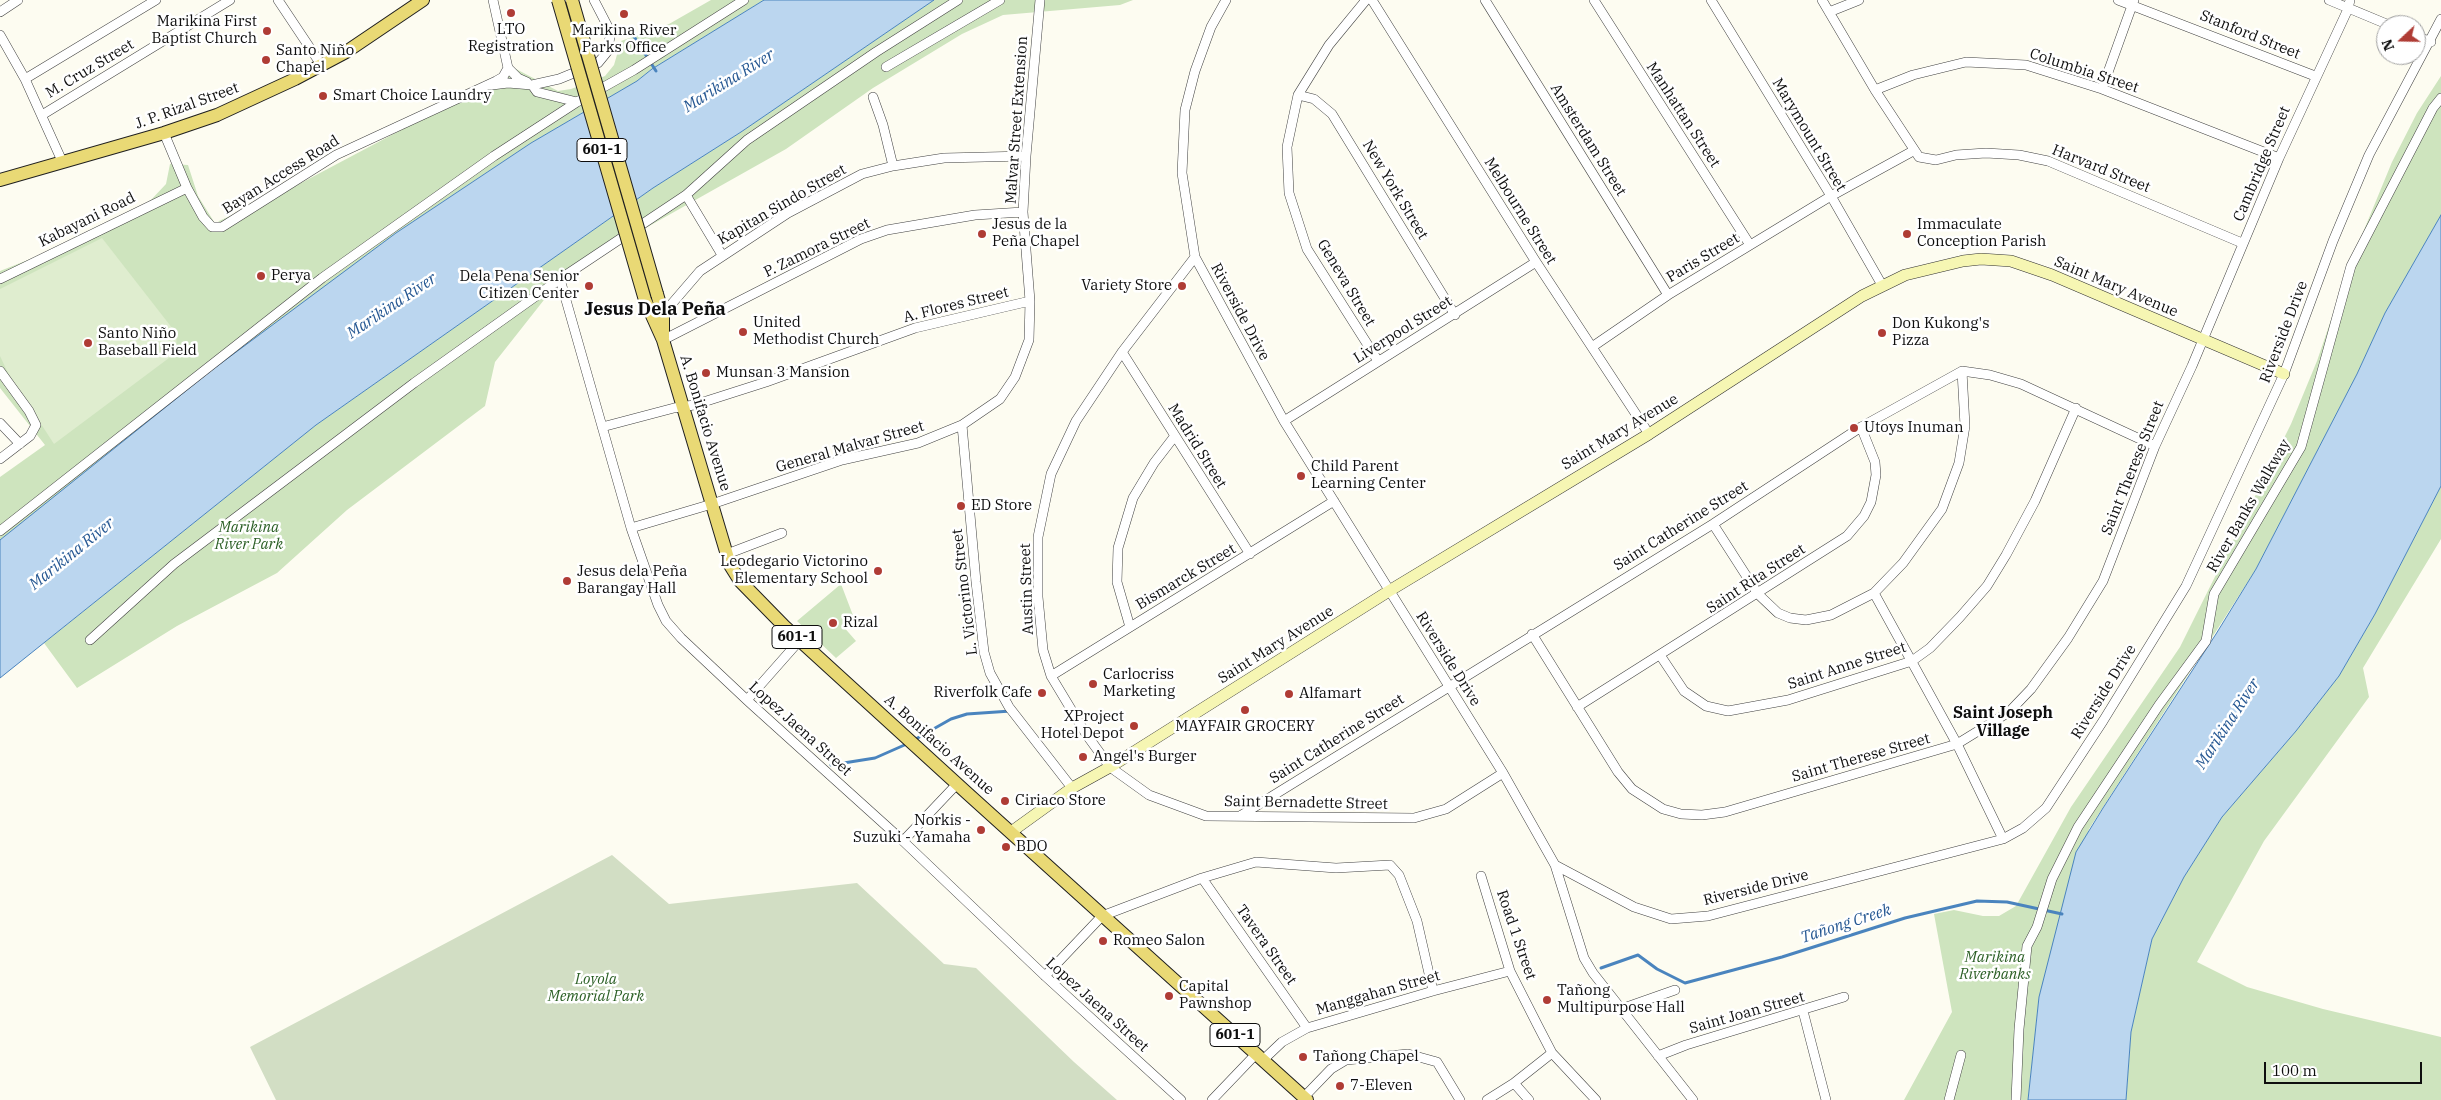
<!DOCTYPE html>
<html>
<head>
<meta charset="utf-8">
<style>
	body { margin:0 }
	#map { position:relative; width:2441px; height:1100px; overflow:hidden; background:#fdfcf1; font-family:"IBM Plex Serif",serif }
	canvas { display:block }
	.north { position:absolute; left:2376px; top:15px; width:50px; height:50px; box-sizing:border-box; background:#fff; border:1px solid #9f9f9f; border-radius:50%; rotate:249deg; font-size:14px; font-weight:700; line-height:20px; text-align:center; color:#0e0e0e }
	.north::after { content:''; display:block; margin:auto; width:18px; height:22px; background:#af3c35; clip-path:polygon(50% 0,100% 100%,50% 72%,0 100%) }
	.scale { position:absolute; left:2264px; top:1062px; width:158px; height:22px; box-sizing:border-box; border:2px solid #0e0e0e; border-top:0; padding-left:6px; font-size:15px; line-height:18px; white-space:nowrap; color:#0e0e0e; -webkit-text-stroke:4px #fff; paint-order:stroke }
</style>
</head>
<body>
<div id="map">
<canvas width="2441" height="1100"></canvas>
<div class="north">N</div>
<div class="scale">100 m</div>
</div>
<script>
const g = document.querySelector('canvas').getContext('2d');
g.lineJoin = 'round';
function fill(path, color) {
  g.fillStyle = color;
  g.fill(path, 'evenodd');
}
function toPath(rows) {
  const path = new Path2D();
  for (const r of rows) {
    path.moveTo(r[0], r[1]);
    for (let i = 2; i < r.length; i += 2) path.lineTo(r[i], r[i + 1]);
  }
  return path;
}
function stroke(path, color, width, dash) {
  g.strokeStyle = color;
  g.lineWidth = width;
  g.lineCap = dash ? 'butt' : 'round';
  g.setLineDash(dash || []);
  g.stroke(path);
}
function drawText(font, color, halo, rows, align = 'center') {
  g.font = font + ' "IBM Plex Serif",serif';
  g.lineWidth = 5;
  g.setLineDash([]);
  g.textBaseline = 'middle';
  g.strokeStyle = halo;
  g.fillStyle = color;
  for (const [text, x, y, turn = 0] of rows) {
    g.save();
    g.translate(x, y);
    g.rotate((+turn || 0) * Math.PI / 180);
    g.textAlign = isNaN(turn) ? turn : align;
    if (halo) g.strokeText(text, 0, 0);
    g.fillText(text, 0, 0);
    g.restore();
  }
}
const green = toPath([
	[711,0,764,0,652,69,637,81,531,143,396,233,0,540,0,477,45,445,0,388,0,271,134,218,166,184,170,164,188,165,198,196,216,225,219,221,286,191,516,69,558,91,571,89,605,76,614,65,621,41,669,24],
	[934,0,1133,0,1120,5,1003,15,962,34,873,88,786,149,619,243,551,291,495,362,485,406,347,510,277,573,177,626,77,688,44,643,316,425,653,188,741,132],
	[2441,76,2441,215,2385,313,2357,374,2256,569,2089,829,2039,997,2028,1100,1904,1100,1952,1012,1934,914,1954,910,1983,916,1999,916,2016,906,2071,807,2180,647,2291,424,2317,361,2350,264,2392,162,2417,113],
	[2441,486,2441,539,2363,668,2369,697,2264,841,2197,962,2247,987,2323,1009,2441,1037,2441,1100,2126,1100,2131,1032,2152,939,2184,877,2222,817,2296,731,2339,676,2375,614],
	[841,584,854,618,842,625,856,641,836,658,797,621]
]);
const cemetery = toPath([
	[612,855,669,904,857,883,944,964,976,968,1074,1062,1117,1100,276,1100,250,1047]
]);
const pitch = toPath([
	[102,238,176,333,177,352,54,444,8,373,0,356,0,289]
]);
const water = toPath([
	[764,0,934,0,741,132,653,188,316,425,0,678,0,540,212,370,396,233,531,143,637,81,652,69,764,0],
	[2441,215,2441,486,2375,614,2339,676,2296,731,2222,817,2184,877,2152,939,2131,1032,2126,1100,2028,1100,2039,997,2076,852,2103,808,2216,634,2256,569,2357,374,2385,313,2441,215]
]);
const stream = toPath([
	[633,35,656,71],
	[914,740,951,719,967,714,1011,711],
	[831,765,875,758,909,743],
	[1601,968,1638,955,1657,969,1685,983,1782,957,1905,918,1977,901,2007,902,2062,914]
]);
const street = toPath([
	[278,0,322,66],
	[493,0,508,68,518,78,527,82],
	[1226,0,1211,27,1195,71,1185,110,1182,173,1195,257,1284,421,1503,773,1555,865,1584,958,1593,973,1693,1100],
	[1366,0,1329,45,1298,95,1287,147,1289,193,1307,249,1378,361],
	[1372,0,1536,262,1649,434],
	[1485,0,1668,295],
	[1594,0,1750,245],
	[1711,0,1831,196,1882,285],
	[1822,0,1875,90,1919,157,1936,160,1956,155,1986,153,2019,155,2048,161,2242,243],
	[2118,0,2315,76],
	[2329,0,2389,25],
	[0,12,18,0],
	[1829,12,1859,0],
	[0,35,25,79,62,161],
	[2416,36,2431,42],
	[886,67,1000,0],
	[25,79,156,0],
	[492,85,508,83,532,85,559,79,598,63,607,52,610,37,608,27,594,0],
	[532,85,537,92,577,102],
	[2102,89,2134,0],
	[1875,90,1913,75,1966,62,2026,65,2102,89,2279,158],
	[1298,95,1314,99,1332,114,1455,315],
	[873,97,883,125,893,166],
	[42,115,230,0],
	[164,133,187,188,203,217,212,227,222,227,336,155,496,81,503,77,508,68],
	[686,195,722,255],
	[1195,257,1122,352,1076,421,1051,474,1038,537,1038,597,1043,650,1051,676,1086,734,1110,767,1149,795,1206,816,1414,818,1446,809,1503,773],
	[0,279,187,188],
	[560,279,631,528,658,605,666,621,681,638,749,702,903,841,1045,976,1181,1100],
	[663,314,700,271,788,213,862,174,893,166,944,158,1026,156],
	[663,340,861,239,887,230,975,215,1023,212],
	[1592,347,1668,295,1831,196,1913,151],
	[1122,352,1250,554],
	[0,371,29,411,36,425,30,436,0,459],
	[1284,421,1536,262],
	[0,423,20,444],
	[962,425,976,582,984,652,990,673,1009,707,1072,788],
	[602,427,674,408,694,405,766,382,915,328,1030,301],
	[1713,524,1758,594,1778,613,1790,618,1806,620,1831,615,1874,593,1903,563,1942,509,1959,463,1965,426,1962,371],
	[631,528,712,504,842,460,918,443,962,425,1000,399,1015,377,1029,340,1030,301,1023,212,1026,156,1040,0],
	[0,531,322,278,494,156,577,102,634,70,744,0],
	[727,554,782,533],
	[1874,593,1957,744,2003,839],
	[1130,627,1117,582,1118,548,1133,498,1154,463,1174,437],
	[1532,634,1618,772,1632,789,1663,809,1681,814,1702,815,1725,812,1957,744,2009,712,2031,689,2068,638,2103,581,2155,446,2192,366,2279,158,2348,9,2350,0],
	[90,640,174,564,414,383,560,279,686,195,747,140,876,52,958,0],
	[1660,655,1684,691,1706,706,1728,711,1788,700,1912,661,1930,648,1960,617,1987,586,2006,555,2035,501,2076,408],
	[1051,676,1334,501],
	[747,700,800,640],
	[1577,707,1847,536,1864,516,1871,502,1876,475,1875,462,1861,427],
	[1240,816,1713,524,1861,427,1962,371,1990,375,2021,384,2155,446],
	[903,841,957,784],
	[1555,865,1634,907,1671,919,1708,916,2003,839,2023,828,2046,808,2103,721,2186,586,2284,374,2333,241,2369,155,2441,19],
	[1481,876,1510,971,1538,1026,1552,1053,1596,1100],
	[1202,878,1307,1028],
	[1045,976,1102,916,1202,878,1256,862,1336,868,1390,865,1399,875,1417,921,1433,991],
	[1621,1009,1675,990],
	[1803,1011,1826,1100],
	[1658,1056,1686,1045,1844,997],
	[1263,1060,1282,1042,1307,1028,1433,991,1510,971],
	[1514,1083,1529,1100],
	[1304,1097,1331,1069,1346,1060,1408,1054,1437,1062,1460,1100],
	[1212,1100,1256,1054],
	[1487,1100,1514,1083,1552,1053],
	[1949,1100,1961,1055],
	[2016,1100,2019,1029,2027,946,2037,927,2052,879,2078,827,2159,705,2206,641,2214,594,2301,447,2351,266,2433,108,2441,98]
]);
const secondary = toPath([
	[1011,832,1072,788,1110,767,1389,591,1649,434,1862,296,1905,275,1963,261,1981,259,2011,261,2052,275,2284,374]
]);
const primary = toPath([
	[0,180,164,133,217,115,295,79,346,52,423,0],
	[657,294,663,314,663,338],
	[645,300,663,340,730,565,740,581,784,626,967,793,1307,1100]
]);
const primaryBridge = toPath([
	[558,0,645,300],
	[572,0,657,294]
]);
const markers = [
	[511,13,5,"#af3c35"],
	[624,14,5,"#af3c35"],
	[267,31,5,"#af3c35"],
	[266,60,5,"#af3c35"],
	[323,96,5,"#af3c35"],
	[982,234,5,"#af3c35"],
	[1907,234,5,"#af3c35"],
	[261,276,5,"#af3c35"],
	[589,286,5,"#af3c35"],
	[1182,286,5,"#af3c35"],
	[743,332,5,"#af3c35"],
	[1882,333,5,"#af3c35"],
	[88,343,5,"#af3c35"],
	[706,373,5,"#af3c35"],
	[1854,428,5,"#af3c35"],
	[1301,476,5,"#af3c35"],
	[961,506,5,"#af3c35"],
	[878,571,5,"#af3c35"],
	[567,581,5,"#af3c35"],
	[833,623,5,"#af3c35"],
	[1093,684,5,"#af3c35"],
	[1042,693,5,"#af3c35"],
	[1289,694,5,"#af3c35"],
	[1245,710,5,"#af3c35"],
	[1134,726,5,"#af3c35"],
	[1083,757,5,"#af3c35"],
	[1005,801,5,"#af3c35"],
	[981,830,5,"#af3c35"],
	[1006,847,5,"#af3c35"],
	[1103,941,5,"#af3c35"],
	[1169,996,5,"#af3c35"],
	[1547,1000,5,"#af3c35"],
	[1303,1057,5,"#af3c35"],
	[1340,1086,5,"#af3c35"]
];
const shields = [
	[602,150,50],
	[797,637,50],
	[1235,1035,50]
];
const shieldNames = [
	["601-1",602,150],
	["601-1",797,637],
	["601-1",1235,1035]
];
const poiNames = [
	["Marikina First",257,22,"right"],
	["Baptist Church",257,39,"right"],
	["LTO",511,30,"center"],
	["Registration",511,47,"center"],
	["Marikina River",624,31,"center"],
	["Parks Office",624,48,"center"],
	["Santo Niño",276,51],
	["Chapel",276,68],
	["Smart Choice Laundry",333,96],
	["Jesus de la",992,225],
	["Peña Chapel",992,242],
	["Immaculate",1917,225],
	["Conception Parish",1917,242],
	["Perya",271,276],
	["Dela Pena Senior",579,277,"right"],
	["Citizen Center",579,294,"right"],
	["Variety Store",1172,286,"right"],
	["United",753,323],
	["Methodist Church",753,340],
	["Don Kukong's",1892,324],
	["Pizza",1892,341],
	["Santo Niño",98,334],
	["Baseball Field",98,351],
	["Munsan 3 Mansion",716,373],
	["Utoys Inuman",1864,428],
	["Child Parent",1311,467],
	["Learning Center",1311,484],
	["ED Store",971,506],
	["Leodegario Victorino",868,562,"right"],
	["Elementary School",868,579,"right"],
	["Jesus dela Peña",577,572],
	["Barangay Hall",577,589],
	["Rizal",843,623],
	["Carlocriss",1103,675],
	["Marketing",1103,692],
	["Riverfolk Cafe",1032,693,"right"],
	["Alfamart",1299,694],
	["XProject",1124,717,"right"],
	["Hotel Depot",1124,734,"right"],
	["MAYFAIR GROCERY",1245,727,"center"],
	["Angel's Burger",1093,757],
	["Ciriaco Store",1015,801],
	["Norkis -",971,821,"right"],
	["Suzuki - Yamaha",971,838,"right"],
	["BDO",1016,847],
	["Romeo Salon",1113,941],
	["Capital",1179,987],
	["Pawnshop",1179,1004],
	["Tañong",1557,991],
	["Multipurpose Hall",1557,1008],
	["Tañong Chapel",1313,1057],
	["7-Eleven",1350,1086]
];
const streetNames = [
	["Stanford Street",2250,35,22],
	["M. Cruz Street",90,69,-31],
	["Columbia Street",2084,71,18],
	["J. P. Rizal Street",187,106,-20],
	["Manhattan Street",1683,115,57],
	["Malvar Street Extension",1017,120,-86],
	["Marymount Street",1809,135,59],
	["Amsterdam Street",1588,140,58],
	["Cambridge Street",2262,164,-67],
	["Harvard Street",2101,169,22],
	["Bayan Access Road",281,175,-32],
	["New York Street",1395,190,59],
	["Kapitan Sindo Street",782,205,-30],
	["Melbourne Street",1520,211,58],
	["Kabayani Road",87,220,-26],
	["P. Zamora Street",817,248,-26],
	["Paris Street",1703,258,-31],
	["Geneva Street",1346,283,59],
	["Saint Mary Avenue",2116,287,23],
	["A. Flores Street",956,305,-14],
	["Riverside Drive",1240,312,62],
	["Liverpool Street",1403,330,-32],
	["Riverside Drive",2284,332,-69],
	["A. Bonifacio Avenue",705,423,73],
	["Saint Mary Avenue",1620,432,-31],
	["Madrid Street",1197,446,58],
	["General Malvar Street",850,447,-16],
	["Saint Therese Street",2133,468,-68],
	["River Banks Walkway",2249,506,-60],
	["Saint Catherine Street",1681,526,-32],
	["Bismarck Street",1186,577,-31],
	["Saint Rita Street",1756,579,-33],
	["Austin Street",1027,589,-92],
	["L. Victorino Street",965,592,-97],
	["Saint Mary Avenue",1276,645,-32],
	["Riverside Drive",1448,659,58],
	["Saint Anne Street",1847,666,-18],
	["Riverside Drive",2104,692,-58],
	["Lopez Jaena Street",800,729,42],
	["Saint Catherine Street",1337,739,-32],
	["A. Bonifacio Avenue",939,745,42],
	["Saint Therese Street",1861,758,-16],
	["Saint Bernadette Street",1306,803,1],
	["Riverside Drive",1756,888,-14],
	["Road 1 Street",1516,935,71],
	["Tavera Street",1266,945,55],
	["Manggahan Street",1378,993,-16],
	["Lopez Jaena Street",1097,1005,42],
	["Saint Joan Street",1747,1013,-16]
];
const parkNames = [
	["Marikina",249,528],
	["River Park",249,545],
	["Marikina",1995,958],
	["Riverbanks",1995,975],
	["Loyola",596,980],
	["Memorial Park",596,997]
];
const waterNames = [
	["Marikina River",729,81,-32],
	["Marikina River",392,306,-34],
	["Marikina River",72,554,-39],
	["Marikina River",2228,724,-57],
	["Tañong Creek",1846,924,-18]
];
const neighbourhoodNames = [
	["Saint Joseph",2003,713],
	["Village",2003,731]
];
const quarterNames = [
	["Jesus Dela Peña",655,310]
];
fill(green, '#cee4be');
fill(cemetery, '#d2dec4');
fill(pitch, '#dfedcf');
fill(water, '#bbd6ef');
stroke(water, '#4a84be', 1);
stroke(stream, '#4a84be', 3);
stroke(street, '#414141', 10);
stroke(secondary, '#303030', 12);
stroke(primary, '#1f1f1f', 14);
stroke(street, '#fff', 9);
stroke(secondary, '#f6f6b3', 11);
stroke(primary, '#e9d975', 12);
stroke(primaryBridge, '#1f1f1f', 14, []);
stroke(primaryBridge, '#e9d975', 12);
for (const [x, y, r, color] of markers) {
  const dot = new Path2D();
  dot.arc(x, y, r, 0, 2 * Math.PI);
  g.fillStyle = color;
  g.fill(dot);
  stroke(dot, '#fff', 2);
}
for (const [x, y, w] of shields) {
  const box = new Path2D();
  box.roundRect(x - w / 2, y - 11.5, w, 23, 4);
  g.fillStyle = '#fff';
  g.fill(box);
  stroke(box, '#0e0e0e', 1);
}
drawText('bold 14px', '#0e0e0e', null, shieldNames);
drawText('15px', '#0e0e0e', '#fff', poiNames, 'left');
drawText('15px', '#0e0e0e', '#fff', streetNames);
drawText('italic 15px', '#2b5f25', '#fff', parkNames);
drawText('italic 16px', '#255792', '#fff', waterNames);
drawText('bold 16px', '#0e0e0e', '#fff', neighbourhoodNames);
drawText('bold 18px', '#0e0e0e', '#fff', quarterNames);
</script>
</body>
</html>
